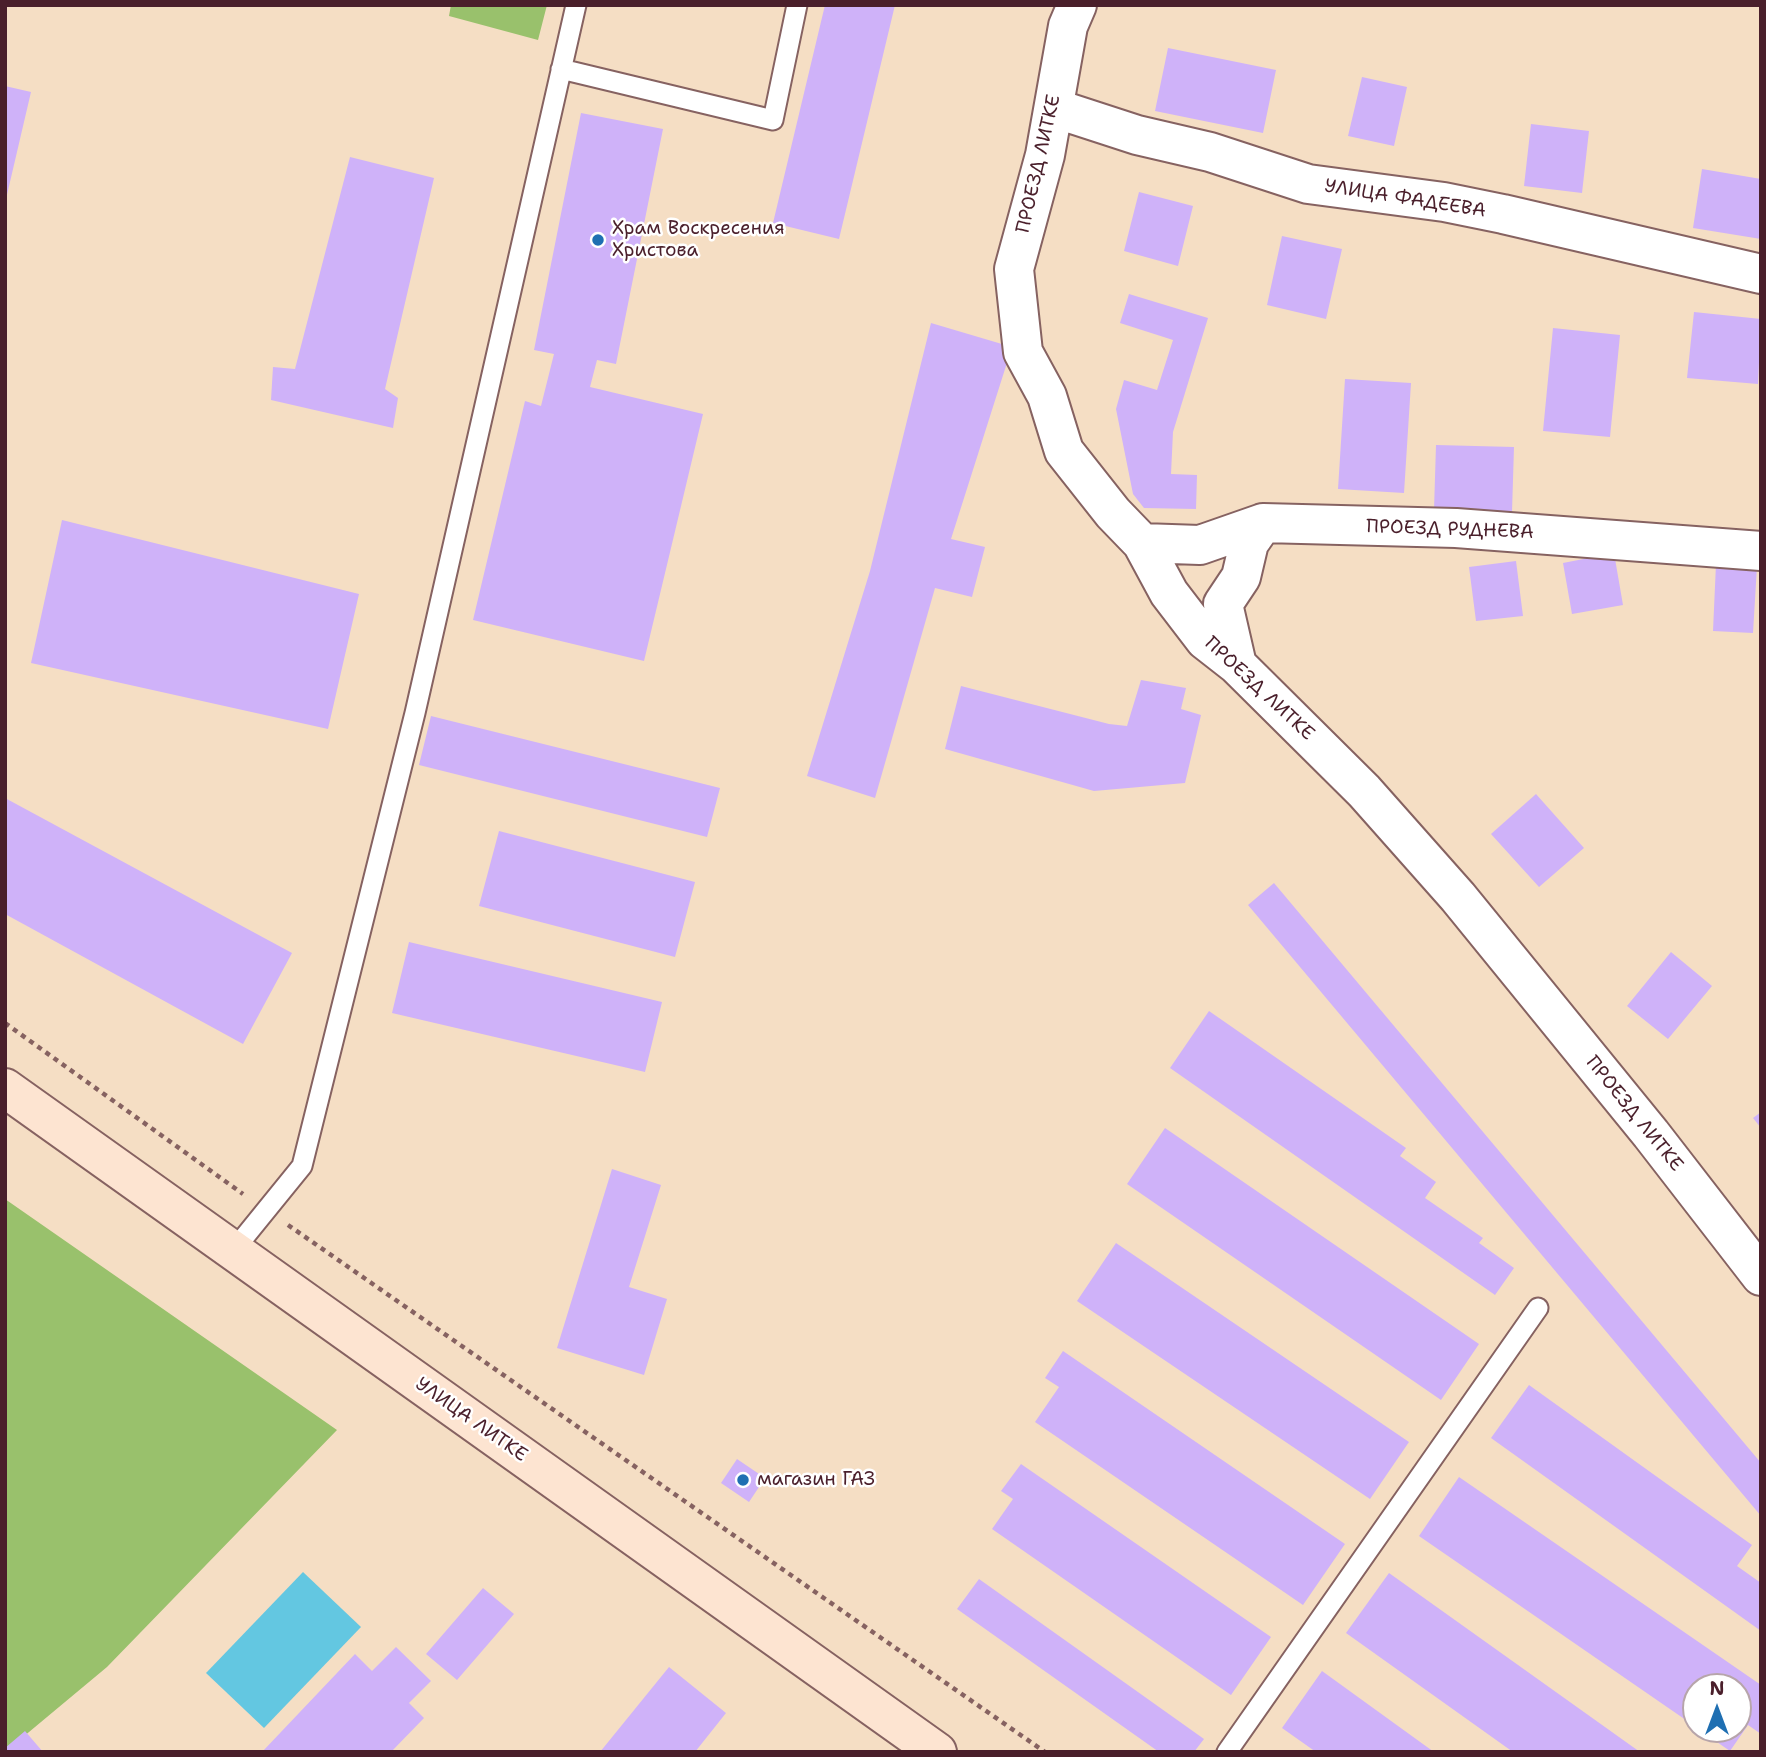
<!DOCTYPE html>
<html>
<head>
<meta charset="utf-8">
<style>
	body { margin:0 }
	#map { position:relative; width:1766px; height:1757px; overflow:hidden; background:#f5dec4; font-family:"Shantell Sans",sans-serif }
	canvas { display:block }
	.frame { position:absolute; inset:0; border:7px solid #4a1f2b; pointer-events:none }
	.north { position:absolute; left:1682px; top:1673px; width:70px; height:70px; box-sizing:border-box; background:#fff; border:2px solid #b7a5aa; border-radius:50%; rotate:0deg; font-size:19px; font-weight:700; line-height:28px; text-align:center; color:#4a1f2b }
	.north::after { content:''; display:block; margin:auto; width:24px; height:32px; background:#1f6fb2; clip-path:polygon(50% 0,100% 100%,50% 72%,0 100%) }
</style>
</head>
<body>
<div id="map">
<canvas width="1766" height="1757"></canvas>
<div class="frame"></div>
<div class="north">N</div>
</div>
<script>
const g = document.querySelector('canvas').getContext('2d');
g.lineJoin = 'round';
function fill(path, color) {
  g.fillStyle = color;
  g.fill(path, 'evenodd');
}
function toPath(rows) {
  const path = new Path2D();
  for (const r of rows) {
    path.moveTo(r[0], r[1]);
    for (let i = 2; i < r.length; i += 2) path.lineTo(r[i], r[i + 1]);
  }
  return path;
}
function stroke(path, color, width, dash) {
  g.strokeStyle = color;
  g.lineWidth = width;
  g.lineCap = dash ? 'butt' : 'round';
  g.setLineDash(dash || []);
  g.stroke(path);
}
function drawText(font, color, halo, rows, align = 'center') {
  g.font = font + ' "Shantell Sans",sans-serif';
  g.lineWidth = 5;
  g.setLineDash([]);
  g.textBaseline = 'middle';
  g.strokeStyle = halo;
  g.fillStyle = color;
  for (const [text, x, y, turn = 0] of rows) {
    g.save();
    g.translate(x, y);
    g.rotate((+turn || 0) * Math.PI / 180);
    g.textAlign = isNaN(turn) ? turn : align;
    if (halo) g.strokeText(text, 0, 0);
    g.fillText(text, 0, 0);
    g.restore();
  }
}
const green = toPath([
	[451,5,547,5,538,40,449,16],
	[5,1199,337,1430,107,1667,5,1752]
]);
const water = toPath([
	[303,1572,361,1627,264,1728,206,1673]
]);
const building = toPath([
	[825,5,895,5,839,239,773,223],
	[1168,48,1276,70,1263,133,1155,111],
	[1362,77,1407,87,1394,146,1348,136],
	[5,86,31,92,6,199,5,199],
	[581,113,663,129,616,364,597,360,590,387,703,414,644,661,473,620,525,401,541,406,554,354,534,350],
	[1531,124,1589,131,1582,193,1524,186],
	[350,157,434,178,385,389,398,398,393,428,271,400,273,367,295,369],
	[1702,169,1761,179,1761,239,1693,228],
	[1139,192,1193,206,1178,266,1124,251],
	[1282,236,1342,249,1326,319,1267,305],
	[1129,294,1208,318,1173,432,1171,474,1197,475,1196,509,1144,508,1133,494,1116,409,1124,380,1157,390,1173,340,1120,323],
	[1694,312,1761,319,1758,384,1687,378],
	[931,323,1012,347,951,539,985,547,972,597,935,588,875,798,807,776,870,571],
	[1553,328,1620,335,1610,437,1543,431],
	[1345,379,1411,383,1404,493,1338,489],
	[1436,445,1514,447,1512,512,1434,510],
	[62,520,359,594,328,729,31,663],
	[1614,553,1623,605,1572,614,1563,563],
	[1516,561,1523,616,1476,621,1469,567],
	[1716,564,1757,566,1753,633,1713,631],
	[1141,680,1186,688,1181,709,1201,715,1185,783,1094,791,945,749,961,686,1109,724,1127,726],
	[431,716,720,788,707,837,419,765],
	[1536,794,1584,848,1539,887,1491,834],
	[5,798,292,953,243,1044,5,914],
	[499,831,695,882,675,957,479,906],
	[1274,883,1761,1463,1761,1516,1248,905],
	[409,942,662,1002,645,1072,392,1013],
	[1671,952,1712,986,1668,1039,1627,1006],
	[1209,1011,1406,1148,1400,1156,1436,1182,1425,1198,1483,1238,1479,1243,1514,1268,1495,1295,1170,1068],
	[1761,1112,1761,1128,1753,1118],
	[1165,1128,1479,1344,1441,1400,1127,1184],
	[612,1169,661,1185,629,1287,667,1299,644,1375,557,1348],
	[1116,1243,1409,1442,1370,1499,1077,1301],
	[1063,1351,1345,1544,1303,1605,1035,1422,1059,1387,1045,1378],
	[1529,1385,1752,1545,1737,1566,1761,1583,1761,1631,1491,1438],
	[737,1459,765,1478,749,1502,721,1483],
	[1021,1464,1271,1637,1231,1695,992,1529,1013,1499,1001,1491],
	[1459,1477,1761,1685,1761,1734,1748,1725,1730,1751,1698,1729,1738,1729,1738,1687,1696,1687,1696,1727,1419,1536],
	[1389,1573,1640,1752,1513,1752,1346,1633],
	[979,1579,1204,1739,1194,1752,1159,1752,957,1609],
	[483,1588,514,1614,457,1680,426,1654],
	[396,1647,431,1681,409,1703,424,1718,391,1752,262,1752,355,1654,372,1671],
	[669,1667,726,1713,695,1752,600,1752],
	[1322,1671,1434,1752,1316,1752,1282,1728],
	[25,1731,43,1752,5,1752,5,1748]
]);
const path = toPath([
	[5,1023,243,1194],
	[288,1225,1045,1752]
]);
const lane = toPath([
	[561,69,773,120,797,5],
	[233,1251,302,1166,415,713,576,5],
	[1227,1752,1538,1308]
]);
const street = toPath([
	[1077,5,1068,26,1045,155,1014,269,1023,352,1047,396,1064,451,1113,513,1142,543,1169,593,1205,640,1237,665,1364,791,1458,897,1651,1134,1761,1276],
	[1054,108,1137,135,1210,152,1308,184,1444,202,1503,214,1761,274],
	[1142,543,1200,545,1263,523,1456,528,1761,551],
	[1237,665,1223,604,1241,577,1249,543,1263,523]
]);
const secondary = toPath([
	[5,1088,937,1752]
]);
const markers = [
	[598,240,7,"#1f6fb2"],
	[743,1480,7,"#1f6fb2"]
];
const streetNames = [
	["ПРОЕЗД ЛИТКЕ",1039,164,-77],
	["УЛИЦА ФАДЕЕВА",1405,199,9],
	["ПРОЕЗД РУДНЕВА",1450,530,2],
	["ПРОЕЗД ЛИТКЕ",1259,689,43],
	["ПРОЕЗД ЛИТКЕ",1634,1114,51],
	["УЛИЦА ЛИТКЕ",471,1420,35]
];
const poiNames = [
	["Храм Воскресения",612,229],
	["Христова",612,251],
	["магазин ГАЗ",757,1480]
];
fill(green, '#99c16c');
fill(water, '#63c7e1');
fill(building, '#cfb2f9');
stroke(lane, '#866261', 23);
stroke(street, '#866261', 42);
stroke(secondary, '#866261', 42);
stroke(path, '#866261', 4.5, [5, 5]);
stroke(lane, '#fff', 19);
stroke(street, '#fff', 38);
stroke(secondary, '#fde4d1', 38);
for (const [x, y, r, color] of markers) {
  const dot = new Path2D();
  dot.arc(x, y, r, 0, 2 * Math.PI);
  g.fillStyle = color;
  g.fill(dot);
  stroke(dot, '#fff', 2.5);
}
drawText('19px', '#4a1f2b', '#fff', streetNames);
drawText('19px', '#4a1f2b', '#fff', poiNames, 'left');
</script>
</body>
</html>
